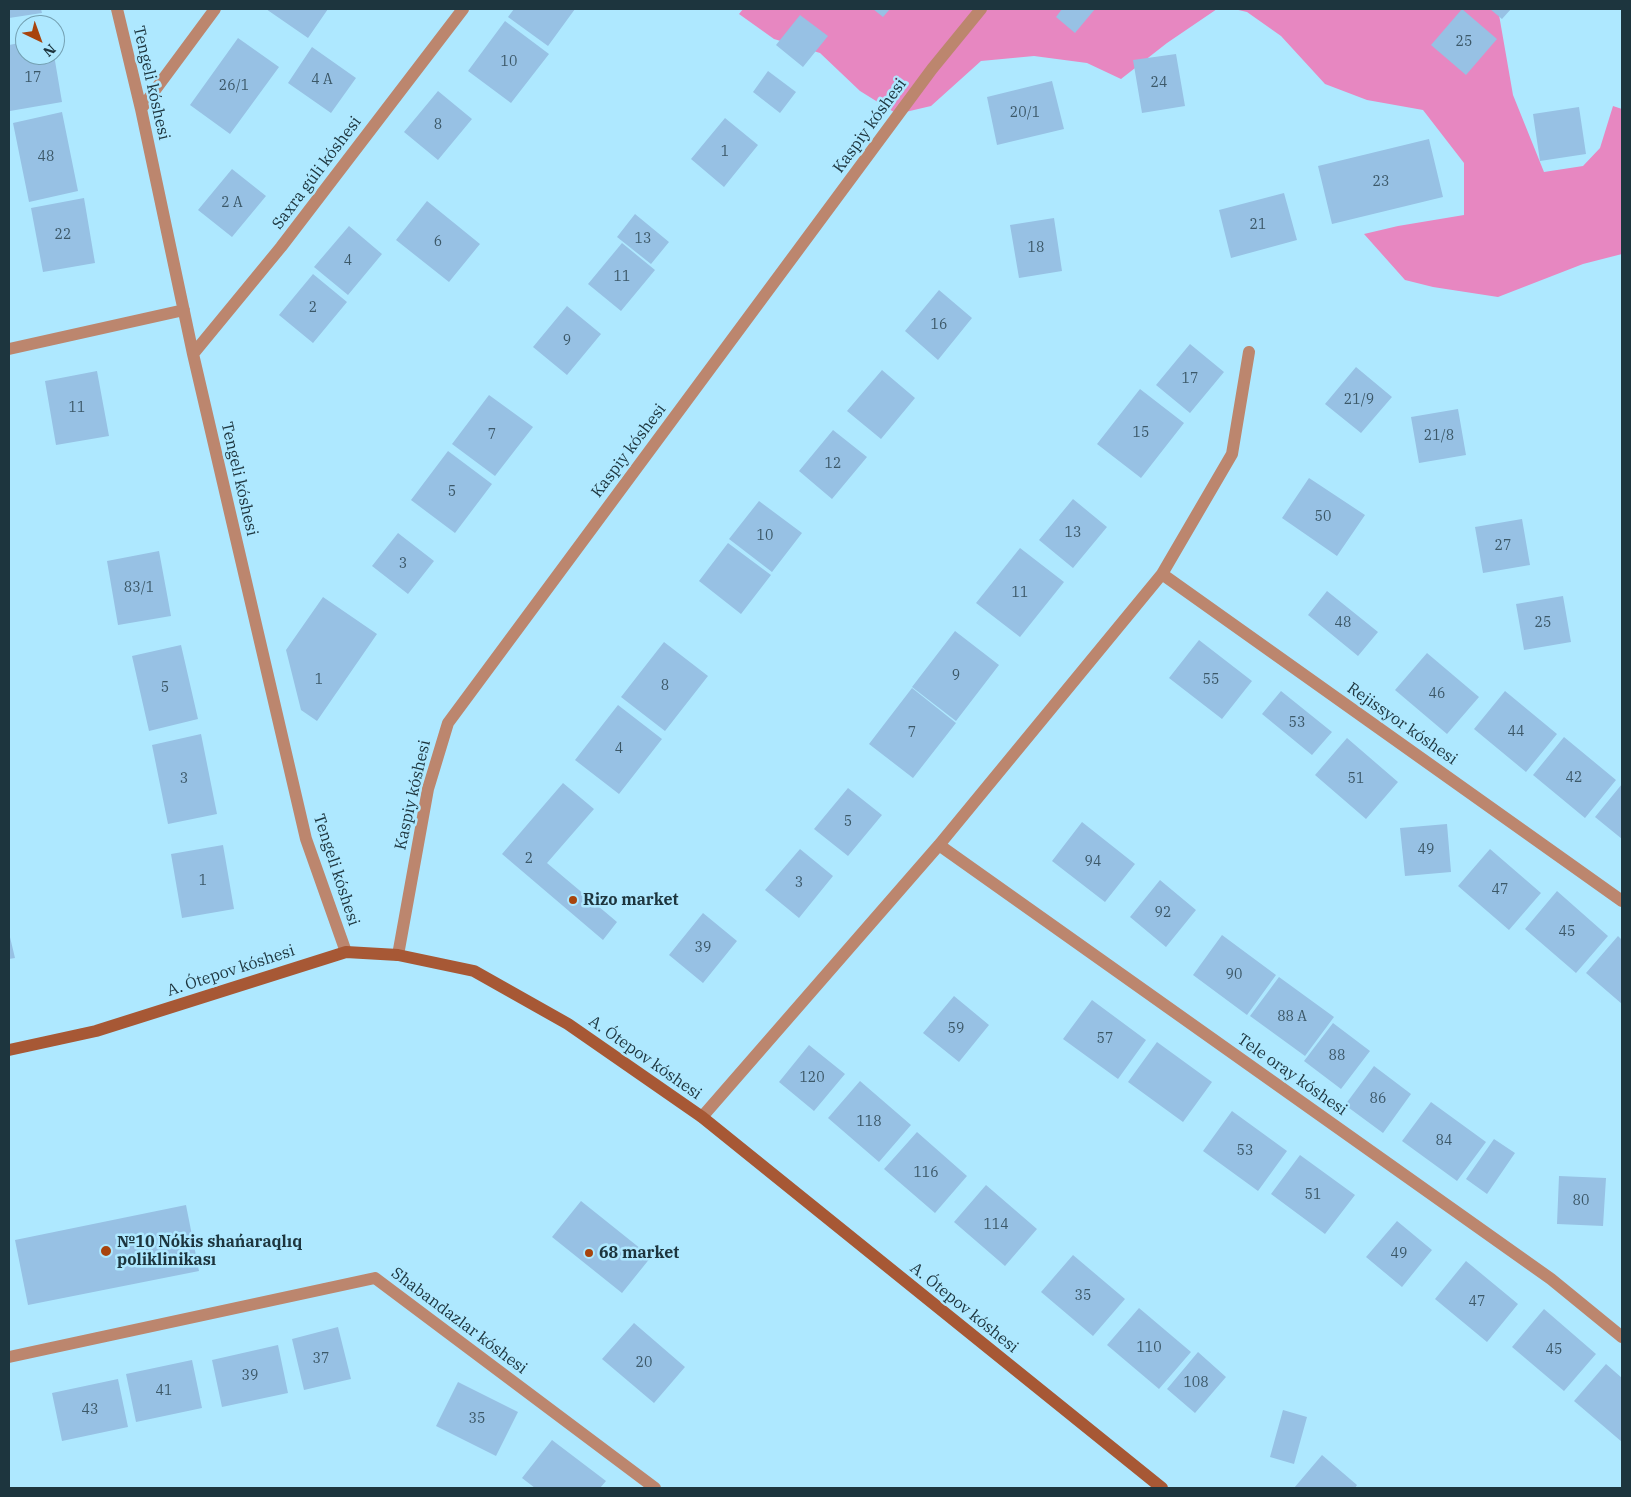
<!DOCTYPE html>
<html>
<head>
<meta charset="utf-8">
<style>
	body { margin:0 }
	#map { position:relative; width:1631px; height:1497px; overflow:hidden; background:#aee8ff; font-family:"IBM Plex Serif",serif }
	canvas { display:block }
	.frame { position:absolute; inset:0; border:10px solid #1d353e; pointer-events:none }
	.north { position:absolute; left:15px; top:15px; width:50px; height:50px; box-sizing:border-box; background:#aee8ff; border:1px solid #74a0b2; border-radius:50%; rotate:138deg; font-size:14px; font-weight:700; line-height:20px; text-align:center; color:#1d353e }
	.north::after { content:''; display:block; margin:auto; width:18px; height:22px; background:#a8440d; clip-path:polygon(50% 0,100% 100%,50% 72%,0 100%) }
</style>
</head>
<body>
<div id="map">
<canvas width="1631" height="1497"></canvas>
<div class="frame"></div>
<div class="north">N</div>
</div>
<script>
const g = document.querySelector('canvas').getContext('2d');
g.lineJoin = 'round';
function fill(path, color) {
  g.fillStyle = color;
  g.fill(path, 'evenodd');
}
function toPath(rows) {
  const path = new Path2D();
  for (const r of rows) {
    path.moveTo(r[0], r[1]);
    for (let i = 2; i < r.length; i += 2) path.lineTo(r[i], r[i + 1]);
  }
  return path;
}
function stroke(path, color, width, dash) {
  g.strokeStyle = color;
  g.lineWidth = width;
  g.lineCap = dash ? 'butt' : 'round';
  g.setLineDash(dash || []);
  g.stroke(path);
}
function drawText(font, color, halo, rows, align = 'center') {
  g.font = font + ' "IBM Plex Serif",serif';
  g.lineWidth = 5;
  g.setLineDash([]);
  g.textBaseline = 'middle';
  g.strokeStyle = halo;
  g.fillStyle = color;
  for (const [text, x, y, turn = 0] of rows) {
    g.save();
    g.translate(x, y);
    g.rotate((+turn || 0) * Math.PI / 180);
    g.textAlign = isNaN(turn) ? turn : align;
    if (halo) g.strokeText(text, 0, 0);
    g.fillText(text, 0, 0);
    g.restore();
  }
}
const green = toPath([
	[743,9,1217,9,1167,43,1121,79,1087,63,1034,56,981,61,931,106,897,114,860,91,820,53,774,39,739,14],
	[1234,9,1498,9,1513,95,1544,172,1583,166,1600,148,1613,106,1622,109,1622,254,1583,264,1498,297,1433,287,1405,280,1364,234,1398,226,1464,215,1464,163,1423,110,1367,100,1325,84,1281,36,1247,12]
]);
const building = toPath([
	[9,9,41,9,42,13,9,18],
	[266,9,328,9,308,38],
	[514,9,575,9,548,46,508,17],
	[873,9,890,9,883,17],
	[1062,9,1095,9,1075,33,1056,17],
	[1462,9,1497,39,1466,75,1431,45],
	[1490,9,1511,9,1502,19],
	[800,15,828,36,803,67,776,45],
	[505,21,549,54,511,103,468,71],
	[238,38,279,67,230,134,190,105],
	[25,42,25,55,54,55,62,102,10,111,9,45],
	[312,47,356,78,331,113,288,83],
	[1176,54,1185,106,1142,113,1133,60],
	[768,71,796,92,780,113,753,92],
	[1052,81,1064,129,997,145,987,97],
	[438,91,472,119,438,160,404,132],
	[1579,107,1586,154,1540,161,1533,114],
	[62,112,78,191,29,202,13,123],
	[725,118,758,145,724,187,691,159],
	[1429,139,1443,197,1332,224,1318,166],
	[232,169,266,196,232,237,198,210],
	[1284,193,1297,240,1231,258,1219,210],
	[84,198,95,263,43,272,31,208],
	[427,201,480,244,449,282,396,240],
	[635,214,669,242,651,264,617,237],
	[1054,218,1062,271,1019,278,1010,225],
	[349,226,382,254,348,295,314,267],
	[622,243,655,270,621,311,588,284],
	[313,274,347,302,313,343,279,315],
	[939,290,972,318,938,360,905,331],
	[567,306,601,334,567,375,533,347],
	[1190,344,1224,372,1190,413,1156,385],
	[1356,367,1392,397,1361,433,1325,404],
	[882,370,915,398,881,439,847,411],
	[97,371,109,436,56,445,45,381],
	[1140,389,1184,423,1141,478,1097,444],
	[489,395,533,427,495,476,452,444],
	[1458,409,1466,455,1419,463,1411,417],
	[833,430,867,457,832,499,799,471],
	[448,451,492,484,455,533,411,500],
	[1309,478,1365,515,1337,556,1282,518],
	[1073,499,1107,527,1073,568,1039,540],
	[759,501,802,533,772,572,729,539],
	[1522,519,1530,565,1483,573,1475,527],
	[398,533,434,561,408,594,372,566],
	[728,543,771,575,741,614,699,581],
	[1020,548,1064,582,1020,637,976,603],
	[159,551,171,616,118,625,107,561],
	[1327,591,1378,632,1358,656,1308,615],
	[1563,596,1571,642,1524,650,1516,604],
	[323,597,377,634,317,721,301,710,286,650],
	[955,631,999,665,956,721,912,687],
	[1199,640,1252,681,1222,719,1169,678],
	[664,642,708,676,665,731,621,697],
	[181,645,198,719,149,731,132,656],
	[1427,653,1479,697,1447,734,1395,690],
	[912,688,956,723,913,778,869,744],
	[1281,691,1332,732,1312,755,1262,714],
	[1505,691,1557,734,1526,772,1474,729],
	[618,705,662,739,619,794,575,760],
	[201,734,217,814,168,824,152,745],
	[1564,737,1616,780,1585,818,1533,775],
	[1347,738,1398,782,1366,819,1315,775],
	[563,783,594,809,547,863,617,922,603,940,502,854],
	[1622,784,1622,839,1595,817],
	[848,788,882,815,848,856,814,829],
	[1082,822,1135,864,1105,902,1052,861],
	[1447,824,1451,872,1405,876,1400,828],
	[223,845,234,909,182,918,171,854],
	[800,849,833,876,799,918,765,890],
	[1490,849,1541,893,1509,930,1458,886],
	[1160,880,1196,910,1166,947,1130,917],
	[1557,891,1608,936,1576,973,1525,929],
	[703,913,737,941,703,983,669,955],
	[9,933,15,958,9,959],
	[1222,935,1276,975,1247,1015,1193,975],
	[1618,936,1622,940,1622,1004,1586,973],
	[1279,977,1334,1017,1305,1056,1250,1016],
	[954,996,989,1025,959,1062,923,1033],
	[1092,1000,1146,1040,1118,1079,1063,1039],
	[1333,1023,1370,1051,1341,1089,1304,1061],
	[1157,1042,1212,1082,1183,1122,1128,1082],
	[809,1045,845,1074,814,1111,779,1082],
	[1374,1066,1411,1094,1383,1133,1345,1105],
	[860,1081,911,1125,879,1162,828,1118],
	[1431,1102,1486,1142,1457,1181,1402,1141],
	[1232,1111,1287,1151,1258,1191,1203,1151],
	[917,1132,967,1176,935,1213,884,1169],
	[1494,1139,1515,1153,1487,1194,1466,1179],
	[1300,1155,1355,1195,1325,1234,1271,1194],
	[1559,1176,1606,1178,1603,1226,1557,1224],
	[986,1185,1037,1229,1005,1266,954,1222],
	[581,1201,651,1257,622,1293,552,1237],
	[186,1205,199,1271,28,1305,15,1240],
	[1397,1221,1432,1250,1402,1287,1366,1257],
	[1073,1255,1125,1299,1093,1336,1041,1292],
	[1466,1261,1518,1304,1487,1342,1435,1299],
	[1139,1308,1191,1352,1159,1389,1107,1345],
	[1544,1309,1596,1354,1564,1391,1512,1347],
	[634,1323,685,1367,654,1403,602,1359],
	[338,1327,351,1379,304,1390,292,1339],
	[278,1345,288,1393,222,1407,212,1360],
	[1198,1352,1226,1377,1195,1413,1167,1389],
	[192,1360,202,1408,136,1422,126,1374],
	[1606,1364,1622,1378,1622,1442,1574,1401],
	[118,1379,128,1427,62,1441,52,1393],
	[458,1382,518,1412,496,1456,436,1426],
	[1283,1410,1307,1417,1294,1464,1270,1457],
	[552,1440,606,1481,600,1488,535,1488,522,1478],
	[1322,1455,1357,1485,1355,1488,1294,1488]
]);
const street = toPath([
	[117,9,141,109,193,354,306,839,346,952],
	[141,109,215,9],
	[9,349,184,310],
	[193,354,281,247,463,9],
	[1162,574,1622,901],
	[939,845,1551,1279,1622,1337],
	[398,955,428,789,448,723,932,69,981,9],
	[702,1117,939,845,1162,574,1232,454,1249,352],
	[9,1357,375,1278,655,1488]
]);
const secondary = toPath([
	[9,1050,96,1031,346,952,398,955,474,971,568,1024,702,1117,1162,1488]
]);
const markers = [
	[573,900,5,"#a8440d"],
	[106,1251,6,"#a8440d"],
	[589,1253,5,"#a8440d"]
];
const numberNames = [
	["25",1464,42],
	["10",509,62],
	["17",33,78],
	["4 А",322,80],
	["24",1159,83],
	["26/1",234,86],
	["20/1",1025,113],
	["8",438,125],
	["1",725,152],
	["48",46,157],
	["23",1381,182],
	["2 А",232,203],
	["21",1258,225],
	["22",63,235],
	["13",643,239],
	["6",438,242],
	["18",1036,248],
	["4",348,261],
	["11",622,277],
	["2",313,308],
	["16",939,325],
	["9",567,341],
	["17",1190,379],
	["21/9",1359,400],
	["11",77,408],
	["15",1141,433],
	["7",492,435],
	["21/8",1439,436],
	["12",833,464],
	["5",452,492],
	["50",1323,517],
	["13",1073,533],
	["10",765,536],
	["27",1503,546],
	["3",403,564],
	["83/1",139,588],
	["11",1020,593],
	["48",1343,623],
	["25",1543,623],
	["9",956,676],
	["1",319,680],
	["55",1211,680],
	["8",665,686],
	["5",165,688],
	["46",1437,694],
	["53",1297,723],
	["44",1516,732],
	["7",912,733],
	["4",619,749],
	["42",1574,778],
	["3",184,779],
	["51",1356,779],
	["5",848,822],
	["49",1426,850],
	["2",529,859],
	["94",1093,862],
	["1",203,881],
	["3",799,883],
	["47",1500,890],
	["92",1163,913],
	["45",1567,932],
	["39",703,948],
	["90",1234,975],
	["88 А",1292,1017],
	["59",956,1029],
	["57",1105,1039],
	["88",1337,1056],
	["120",812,1078],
	["86",1378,1099],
	["118",869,1122],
	["84",1444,1141],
	["53",1245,1151],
	["116",926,1173],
	["51",1313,1195],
	["80",1581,1201],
	["114",996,1225],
	["49",1399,1254],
	["35",1083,1296],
	["47",1477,1302],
	["110",1149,1348],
	["45",1554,1350],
	["37",321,1359],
	["20",644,1363],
	["39",250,1376],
	["108",1196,1383],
	["41",164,1391],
	["43",90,1410],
	["35",477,1419]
];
const streetNames = [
	["Tengeli kóshesi",151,83,77],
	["Kaspiy kóshesi",870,126,-54],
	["Saxra gúli kóshesi",317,173,-53],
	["Kaspiy kóshesi",629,451,-53],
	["Tengeli kóshesi",239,479,77],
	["Rejissyor kóshesi",1402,724,35],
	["Kaspiy kóshesi",413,795,-77],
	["Tengeli kóshesi",336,870,72],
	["A. Ótepov kóshesi",231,971,-18],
	["A. Ótepov kóshesi",645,1058,35],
	["Tele oray kóshesi",1292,1075,35],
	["A. Ótepov kóshesi",964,1308,39],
	["Shabandazlar kóshesi",459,1321,37]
];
const poiNames = [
	["Rizo market",583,900],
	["№10 Nókis shańaraqlıq",117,1242],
	["poliklinikası",117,1260],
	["68 market",599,1253]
];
fill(green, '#e787c1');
fill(building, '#97c1e4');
stroke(street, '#bc866e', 12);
stroke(secondary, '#a75835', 12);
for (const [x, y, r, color] of markers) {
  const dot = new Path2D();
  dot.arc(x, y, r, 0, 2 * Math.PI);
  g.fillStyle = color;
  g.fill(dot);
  stroke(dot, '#aee8ff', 2);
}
drawText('14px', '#3c5868', null, numberNames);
drawText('16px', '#1d353e', '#aee8ff', streetNames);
drawText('bold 16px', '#1d353e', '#aee8ff', poiNames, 'left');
</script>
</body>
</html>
